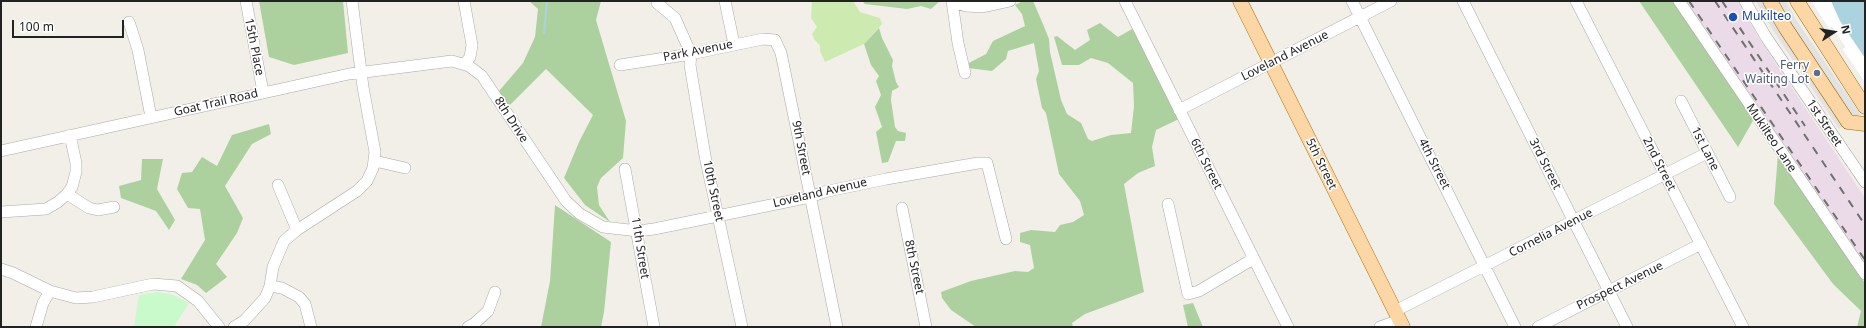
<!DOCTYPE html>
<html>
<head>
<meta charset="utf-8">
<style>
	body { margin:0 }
	#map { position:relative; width:1866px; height:328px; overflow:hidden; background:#f2efe9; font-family:"Noto Sans",sans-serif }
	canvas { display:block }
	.frame { position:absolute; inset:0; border:2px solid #222; pointer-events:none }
	.north { position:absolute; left:1814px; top:12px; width:40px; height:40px; -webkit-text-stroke:3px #fff; paint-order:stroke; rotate:78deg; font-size:11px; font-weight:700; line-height:16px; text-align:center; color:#222 }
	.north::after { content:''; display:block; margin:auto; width:14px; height:18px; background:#222; clip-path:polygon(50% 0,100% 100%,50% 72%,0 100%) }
	.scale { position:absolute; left:12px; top:20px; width:112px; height:18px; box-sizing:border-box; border:2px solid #222; border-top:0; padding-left:5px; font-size:12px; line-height:14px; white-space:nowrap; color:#222; -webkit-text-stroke:3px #fff; paint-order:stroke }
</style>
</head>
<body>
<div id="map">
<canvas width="1866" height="328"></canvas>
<div class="frame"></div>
<div class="north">N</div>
<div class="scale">100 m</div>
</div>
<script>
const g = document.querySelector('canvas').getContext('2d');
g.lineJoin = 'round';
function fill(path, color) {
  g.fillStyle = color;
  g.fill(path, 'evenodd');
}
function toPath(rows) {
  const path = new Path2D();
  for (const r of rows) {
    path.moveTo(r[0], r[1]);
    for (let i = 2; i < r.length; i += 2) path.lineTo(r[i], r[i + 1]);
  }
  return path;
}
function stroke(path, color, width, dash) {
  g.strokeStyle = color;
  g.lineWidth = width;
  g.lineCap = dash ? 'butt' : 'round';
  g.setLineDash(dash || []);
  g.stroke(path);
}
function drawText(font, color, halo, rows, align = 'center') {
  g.font = font + ' "Noto Sans",sans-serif';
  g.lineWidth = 3;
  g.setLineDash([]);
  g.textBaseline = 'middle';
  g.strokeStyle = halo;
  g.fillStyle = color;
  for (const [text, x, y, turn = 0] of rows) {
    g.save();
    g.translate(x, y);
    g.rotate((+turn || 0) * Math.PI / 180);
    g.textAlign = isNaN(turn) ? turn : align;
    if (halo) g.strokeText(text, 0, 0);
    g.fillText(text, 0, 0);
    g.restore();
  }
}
const industrial = toPath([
	[1682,1,1738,1,1759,38,1865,198,1865,271]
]);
const grass = toPath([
	[812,1,853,1,860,12,880,18,882,24,864,44,825,62,820,51,820,46,814,39,812,34,817,27,811,18]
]);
const forest = toPath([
	[259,1,343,1,348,53,294,65,269,57],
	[529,1,601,1,596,20,626,121,623,158,601,178,597,187,599,205,610,222,585,205,564,178,579,142,593,115,546,69,508,107,499,91,523,63,535,37,538,9],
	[862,1,940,1,931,9,921,6,907,9,865,4],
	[1023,1,1033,1,1043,24,1049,39,1050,52,1061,100,1067,114,1081,123,1088,139,1092,141,1111,135,1131,133,1134,106,1133,83,1108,63,1091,58,1079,65,1062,65,1054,37,1057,36,1075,50,1090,40,1087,30,1100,23,1118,37,1134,28,1179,119,1156,130,1152,147,1155,166,1138,173,1124,184,1144,292,1085,314,1072,323,1073,327,976,327,951,310,942,298,941,292,971,281,1015,271,1028,272,1034,268,1030,245,1020,242,1020,233,1031,230,1055,232,1060,225,1073,222,1084,215,1080,201,1059,174,1046,113,1042,108,1036,79,1039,71,1034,43,1008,51,1006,59,992,71,968,68,967,64,986,54,993,41,1025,26,1022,14,1015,5],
	[1639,1,1674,1,1754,119,1738,147],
	[879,28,882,38,893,60,892,66,896,82,899,87,892,91,891,100,895,127,898,131,906,133,905,141,896,141,888,162,882,163,876,132,882,127,875,107,881,95,876,81,879,76,871,65,864,44],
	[269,124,271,134,252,144,225,186,243,218,237,233,216,264,227,277,206,293,197,285,181,279,205,240,200,209,188,208,177,189,182,173,192,172,202,157,217,166,232,135],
	[1778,154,1865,283,1865,327,1857,327,1861,311,1833,284,1774,204],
	[142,159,163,159,157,189,175,220,169,230,156,211,121,198,119,186,141,180],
	[555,205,611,242,604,312,601,327,541,327,550,281],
	[1193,303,1203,327,1188,327,1183,305]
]);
const park = toPath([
	[157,292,171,294,189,303,174,327,134,327,139,295]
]);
const parking = toPath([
	[1756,1,1786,1,1797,21,1860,114,1839,129,1774,32]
]);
const water = toPath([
	[1813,1,1865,1,1865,83,1842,49,1845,47,1832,27,1829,29,1812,3]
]);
const pier = toPath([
	[1813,1,1831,1,1840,21,1865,58,1865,83,1842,49,1845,47,1832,27,1829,29,1812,3]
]);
const stream = toPath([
	[544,33,547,1]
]);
const minor = toPath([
	[246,1,263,92],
	[464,1,472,45,470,57,465,64],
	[725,1,734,44],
	[952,1,958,43,965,73],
	[952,1,966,6,983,7,1010,1],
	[1125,1,1288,327],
	[1352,1,1515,327],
	[1463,1,1627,327],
	[1576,1,1743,327],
	[1679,1,1865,274],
	[1745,1,1766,37,1865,182],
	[657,3,675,18,691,54,690,65,705,156,742,327],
	[129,22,138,50,151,117],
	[620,65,691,54,763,39,775,40,781,53,837,327],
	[1681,101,1730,197],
	[1179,110,1391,1],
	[1,151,349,74,452,61,469,66,482,76,566,201,580,214,603,227,638,231,654,229,810,197,824,192,886,179,978,163,987,163,1006,239],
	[375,161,405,168],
	[625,169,654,327],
	[278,185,297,230],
	[67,194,89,208,98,210,114,207],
	[1168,204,1188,294,1199,291,1253,259],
	[902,208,926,327],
	[1,212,46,209,58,202,67,194,72,187,76,172,76,163,70,135],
	[1,269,13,273,50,291,76,298,93,297,153,284,177,286,198,301,219,327],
	[270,286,282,288,299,297,305,304,311,327],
	[1395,311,1707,153],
	[36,327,43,303,50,291],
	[234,327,244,321,265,298,270,286,273,267,284,241,297,230,357,191,367,181,373,168,375,152,363,87,352,1],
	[468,327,475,323,488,311,495,292],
	[1380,327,1400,320],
	[1538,327,1701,244]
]);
const major = toPath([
	[1240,1,1403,327],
	[1770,1,1785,27,1848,122,1865,124],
	[1797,1,1865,107]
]);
const rail = toPath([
	[1689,1,1865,260],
	[1715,1,1865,225],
	[1722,1,1805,126]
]);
const markers = [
	[1733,17,5,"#1a4fb4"],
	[1817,73,4,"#5c6f8a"]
];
const transitNames = [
	["Mukilteo",1742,17]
];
const streetNames = [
	["15th Place",254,47,79],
	["Park Avenue",698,51,-11],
	["Loveland Avenue",1285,56,-27],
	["Goat Trail Road",216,103,-13],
	["8th Drive",511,120,57],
	["1st Street",1824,123,56],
	["Mukilteo Lane",1771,138,56],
	["9th Street",801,148,79],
	["1st Lane",1705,149,63],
	["6th Street",1206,164,63],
	["5th Street",1321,164,64],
	["4th Street",1434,164,63],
	["3rd Street",1545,164,63],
	["2nd Street",1659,164,63],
	["10th Street",713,191,78],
	["Loveland Avenue",820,193,-13],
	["Cornelia Avenue",1551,233,-27],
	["11th Street",640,248,81],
	["8th Street",914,267,78],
	["Prospect Avenue",1620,286,-26]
];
const serviceNames = [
	["Ferry",1809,66],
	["Waiting Lot",1809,80]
];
fill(industrial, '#ebdbe8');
fill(grass, '#cdebb0');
fill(forest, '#add19e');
fill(park, '#c8facc');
fill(parking, '#e2e2e2');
fill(water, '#aad3df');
fill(pier, '#fff');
stroke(stream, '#aad3df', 2);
stroke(minor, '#a9a9a9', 12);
stroke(major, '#a06b00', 15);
stroke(minor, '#fff', 11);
stroke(major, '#fcd6a4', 14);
stroke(rail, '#707070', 2, [8, 8]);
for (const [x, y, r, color] of markers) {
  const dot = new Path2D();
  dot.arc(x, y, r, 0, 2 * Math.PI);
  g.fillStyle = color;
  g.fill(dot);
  stroke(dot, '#fff', 1.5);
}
drawText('12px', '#164399', '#fff', transitNames, 'left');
drawText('12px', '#222', '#fff', streetNames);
drawText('12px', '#4e5e75', '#fff', serviceNames, 'right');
</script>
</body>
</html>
